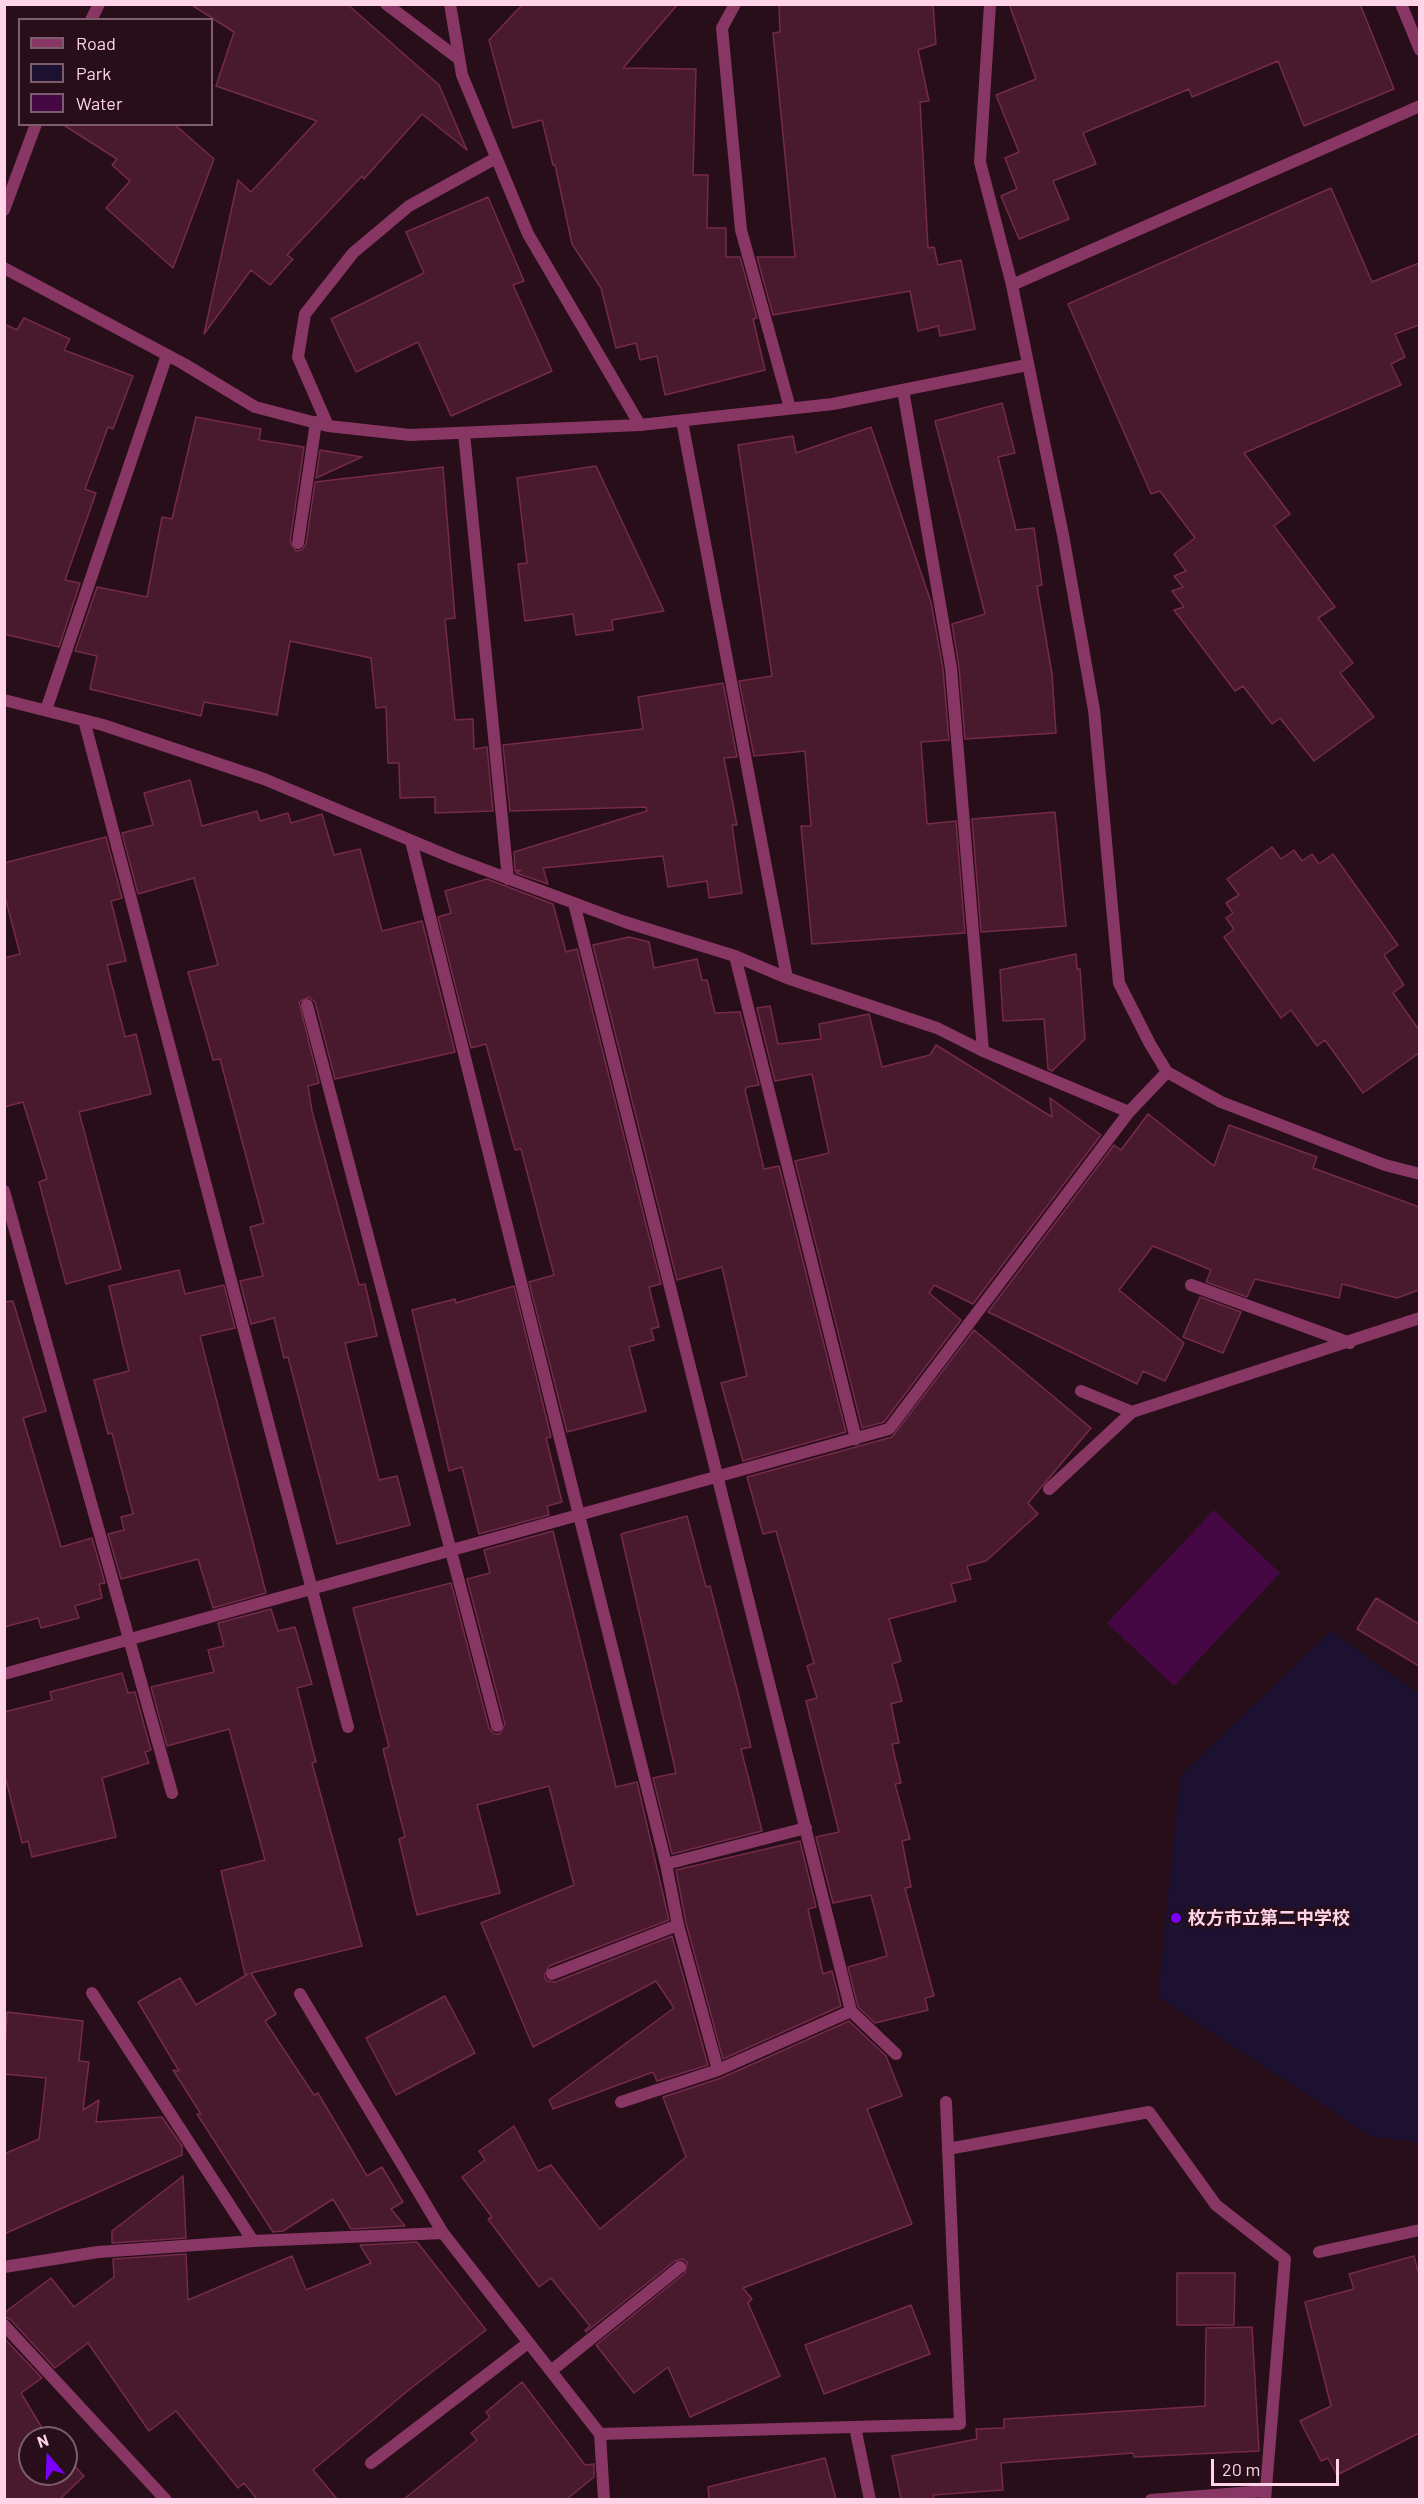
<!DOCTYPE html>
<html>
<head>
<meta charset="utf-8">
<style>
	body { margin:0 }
	#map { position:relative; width:1424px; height:2504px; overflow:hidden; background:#270e19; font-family:Barlow,sans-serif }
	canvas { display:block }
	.frame { position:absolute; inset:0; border:6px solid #ffd4e9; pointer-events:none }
	.legend { position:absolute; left:18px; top:18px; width:195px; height:108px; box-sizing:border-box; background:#270e19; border:2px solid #7d5d6c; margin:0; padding:8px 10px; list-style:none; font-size:18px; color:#ffd4e9 }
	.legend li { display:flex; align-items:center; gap:12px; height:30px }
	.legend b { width:30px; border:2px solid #7d5d6c }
	.north { position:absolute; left:18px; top:2426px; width:60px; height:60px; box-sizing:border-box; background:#270e19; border:2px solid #7d5d6c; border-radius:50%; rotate:341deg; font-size:16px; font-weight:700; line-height:24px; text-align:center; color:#ffd4e9 }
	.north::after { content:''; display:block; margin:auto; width:21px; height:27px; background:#7c00ff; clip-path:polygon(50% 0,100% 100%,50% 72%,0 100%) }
	.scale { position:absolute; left:1211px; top:2459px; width:128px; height:27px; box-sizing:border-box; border:3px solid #ffd4e9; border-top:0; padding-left:8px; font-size:18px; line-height:21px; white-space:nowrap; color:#ffd4e9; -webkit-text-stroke:4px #270e19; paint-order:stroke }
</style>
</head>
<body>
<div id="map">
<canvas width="1424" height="2504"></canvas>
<div class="frame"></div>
<ul class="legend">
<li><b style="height:8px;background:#883765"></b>Road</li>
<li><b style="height:16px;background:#1c1131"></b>Park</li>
<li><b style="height:16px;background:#460845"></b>Water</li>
</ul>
<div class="north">N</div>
<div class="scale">20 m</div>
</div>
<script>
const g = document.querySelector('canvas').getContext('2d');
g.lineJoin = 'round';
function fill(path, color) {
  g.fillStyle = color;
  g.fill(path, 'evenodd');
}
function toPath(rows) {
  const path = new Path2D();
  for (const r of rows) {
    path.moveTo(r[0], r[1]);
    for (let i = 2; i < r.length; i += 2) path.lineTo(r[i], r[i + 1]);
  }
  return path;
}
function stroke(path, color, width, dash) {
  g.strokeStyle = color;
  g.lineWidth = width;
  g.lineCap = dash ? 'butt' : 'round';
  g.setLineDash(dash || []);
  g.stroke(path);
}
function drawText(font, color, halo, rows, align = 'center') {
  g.font = font + ' Barlow,"Noto Sans JP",sans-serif';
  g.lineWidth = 6;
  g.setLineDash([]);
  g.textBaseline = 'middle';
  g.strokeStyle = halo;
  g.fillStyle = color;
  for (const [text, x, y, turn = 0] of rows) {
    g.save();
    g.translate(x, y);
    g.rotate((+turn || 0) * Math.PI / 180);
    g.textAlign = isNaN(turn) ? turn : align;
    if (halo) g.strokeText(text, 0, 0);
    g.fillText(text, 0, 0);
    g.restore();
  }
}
const green = toPath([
	[1331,1631,1419,1694,1419,2142,1372,2137,1158,1997,1180,1776]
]);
const water = toPath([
	[1214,1510,1280,1573,1174,1686,1107,1623]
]);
const building = toPath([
	[190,4,347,4,439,85,467,150,422,114,364,179,362,176,287,255,293,259,270,285,251,270,204,334,238,180,251,192,317,121,216,86,234,32,190,4],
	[523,4,678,4,623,68,696,69,693,175,708,175,707,228,726,228,726,257,740,257,757,318,753,319,765,370,665,395,657,356,640,360,636,343,616,348,601,288,572,244,555,165,553,165,542,120,513,128,489,40,523,4],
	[779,4,933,4,936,44,918,50,929,101,920,102,928,248,934,247,938,265,961,260,975,329,940,336,938,326,918,331,910,291,773,315,757,257,795,257,773,33,780,32,779,4],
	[1009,4,1360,4,1394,89,1304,126,1278,61,1192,97,1189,89,1083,133,1096,164,1053,181,1069,219,1019,239,1001,196,1017,189,1005,158,1019,152,996,95,1036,79,1009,4],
	[62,124,174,124,214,159,173,268,106,208,130,181,112,165,117,159,62,124],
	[1331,188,1372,282,1419,263,1419,325,1395,334,1405,357,1391,364,1401,385,1244,453,1290,514,1274,526,1335,607,1318,618,1353,663,1340,673,1374,717,1314,761,1280,718,1272,724,1243,686,1235,691,1174,610,1184,607,1172,591,1183,587,1174,576,1186,571,1174,554,1195,538,1160,491,1151,494,1068,304,1331,188],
	[488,197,524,281,513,285,552,371,451,416,418,342,356,372,331,319,424,273,406,232,488,197],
	[24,318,70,339,64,350,133,376,113,429,108,427,85,489,96,493,65,580,80,583,59,647,4,634,4,324,17,330,24,318],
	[1002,403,1015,453,998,457,1016,530,1034,528,1042,585,1037,586,1052,674,1056,733,965,739,959,667,952,624,985,614,935,421,1002,403],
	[196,417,261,429,259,440,304,447,290,542,296,551,302,550,306,544,315,482,443,467,455,618,445,619,455,720,473,719,474,749,487,747,493,811,435,813,435,797,400,798,399,763,388,763,386,707,376,708,371,658,290,641,277,715,204,702,201,716,90,689,97,656,75,651,97,587,147,597,162,517,172,519,196,417],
	[871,427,931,602,943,669,949,740,921,742,927,824,956,821,965,933,812,944,801,826,811,826,805,751,754,756,739,681,772,676,738,445,793,436,796,453,871,427],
	[320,450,362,457,316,478,320,450],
	[596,466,664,611,612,620,613,630,576,635,573,614,525,621,518,564,527,563,517,478,596,466],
	[723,683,737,757,724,758,737,825,732,825,742,893,709,898,707,881,668,887,663,856,543,868,548,884,516,873,521,870,515,871,514,852,647,811,646,807,510,811,503,745,643,729,638,697,723,683],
	[190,780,202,826,257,811,260,821,288,813,291,823,322,814,334,855,360,849,382,931,422,921,455,1052,335,1079,315,1002,309,997,299,1002,319,1083,308,1086,312,1111,359,1285,365,1284,377,1336,345,1343,379,1480,397,1476,410,1525,337,1544,288,1357,284,1358,274,1318,251,1324,240,1281,263,1276,250,1227,264,1223,220,1059,213,1060,188,972,218,965,194,878,138,894,122,833,153,825,144,793,190,780],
	[1055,812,1066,926,981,932,972,819,1055,812],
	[106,837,122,898,111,901,126,961,107,965,125,1037,136,1034,151,1094,79,1112,121,1269,66,1284,39,1182,47,1179,23,1102,4,1107,4,958,20,954,4,893,4,863,106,837],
	[1272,847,1281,859,1294,850,1302,861,1312,854,1319,864,1333,854,1398,945,1384,955,1404,985,1393,993,1419,1030,1419,1053,1363,1093,1325,1040,1317,1046,1291,1010,1281,1018,1224,937,1234,929,1226,918,1233,913,1226,903,1239,895,1227,879,1272,847],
	[487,879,553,904,566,952,577,949,661,1284,649,1287,659,1327,651,1329,654,1340,629,1347,646,1411,567,1432,529,1282,554,1275,521,1149,515,1150,486,1044,471,1048,438,917,451,913,445,891,487,879],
	[629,937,649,942,654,968,697,959,702,980,707,980,715,1013,740,1012,759,1085,747,1087,745,1090,764,1169,779,1166,846,1432,743,1461,721,1383,747,1376,722,1267,677,1280,593,945,629,937],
	[1076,954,1077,969,1080,969,1085,1039,1052,1071,1048,1069,1044,1019,1003,1021,1000,970,1076,954],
	[770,1006,778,1044,821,1039,819,1024,869,1014,882,1067,930,1055,936,1045,1052,1117,1050,1098,1101,1135,973,1304,934,1285,929,1293,961,1320,884,1422,862,1428,795,1161,829,1153,812,1074,775,1081,757,1008,770,1006],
	[1148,1114,1214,1166,1229,1125,1317,1157,1313,1168,1419,1207,1419,1290,1397,1298,1342,1284,1339,1298,1255,1279,1247,1297,1206,1282,1211,1270,1153,1246,1119,1290,1184,1343,1165,1381,1143,1371,1137,1384,988,1312,1114,1145,1121,1150,1148,1114],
	[179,1270,185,1294,224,1285,235,1328,200,1336,266,1593,213,1608,198,1559,121,1579,108,1534,124,1530,121,1517,133,1514,112,1433,108,1434,94,1380,129,1371,109,1286,179,1270],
	[514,1286,551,1437,546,1438,562,1502,547,1506,549,1515,479,1534,462,1467,449,1471,412,1310,455,1299,456,1303,514,1286],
	[1200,1297,1241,1312,1223,1353,1183,1337,1200,1297],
	[13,1301,46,1411,23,1418,61,1547,92,1538,105,1583,99,1584,102,1598,75,1606,79,1618,41,1628,38,1618,4,1627,4,1302,13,1301],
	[974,1330,1091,1428,1028,1503,1038,1514,986,1561,967,1566,971,1579,951,1584,956,1601,889,1619,901,1661,892,1664,902,1701,891,1704,899,1743,892,1744,901,1783,895,1784,910,1839,902,1841,911,1887,905,1888,934,1996,925,1998,928,2010,875,2023,858,2007,848,1967,887,1956,871,1895,833,1903,816,1837,839,1832,806,1701,817,1698,807,1666,814,1663,776,1531,763,1534,747,1477,892,1437,974,1330],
	[687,1516,706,1587,710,1586,738,1693,751,1747,741,1749,762,1831,672,1854,653,1778,676,1773,621,1534,687,1516],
	[553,1531,616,1787,637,1782,669,1920,549,1966,544,1976,547,1981,555,1982,672,1936,708,2065,657,2081,653,2072,553,2109,549,2100,674,2008,656,1981,533,2047,481,1923,574,1885,549,1786,477,1805,500,1893,417,1915,399,1839,405,1837,383,1749,389,1747,353,1608,451,1583,489,1728,494,1734,500,1734,505,1724,467,1579,490,1573,484,1550,553,1531],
	[1376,1598,1419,1624,1419,1666,1357,1629,1376,1598],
	[271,1609,278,1631,295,1627,312,1684,297,1688,316,1762,312,1763,362,1946,251,1973,276,2014,265,2021,314,2095,318,2093,367,2176,382,2167,403,2202,391,2209,405,2226,351,2229,333,2199,283,2231,273,2232,197,2114,201,2114,173,2070,179,2071,138,2002,180,1978,196,2005,248,1974,245,1974,221,1871,265,1860,229,1729,167,1746,151,1687,214,1672,208,1650,224,1646,218,1623,271,1609],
	[122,1673,128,1693,135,1692,151,1750,145,1752,149,1763,102,1778,116,1837,32,1857,28,1841,22,1843,4,1772,4,1712,52,1700,50,1692,122,1673],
	[800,1841,816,1907,808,1909,823,1974,832,1971,841,2006,723,2059,686,1923,676,1870,800,1841],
	[445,1996,475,2053,396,2095,366,2038,445,1996],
	[7,2012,83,2021,79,2061,89,2062,83,2110,99,2100,96,2122,162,2117,182,2146,182,2155,4,2234,4,2154,39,2139,46,2078,4,2074,7,2012],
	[849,2021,886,2056,902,2096,867,2109,912,2224,743,2288,752,2299,748,2303,780,2376,690,2417,668,2367,634,2393,596,2345,685,2273,687,2262,682,2259,675,2261,586,2332,585,2330,590,2326,551,2278,539,2287,488,2219,492,2217,462,2177,485,2160,479,2151,514,2126,538,2171,551,2165,600,2229,686,2157,663,2097,721,2078,849,2021],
	[183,2176,186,2238,112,2243,112,2231,183,2176],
	[417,2242,486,2330,410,2389,313,2470,337,2499,257,2499,244,2483,238,2488,176,2411,149,2431,88,2343,55,2368,10,2319,4,2317,4,2313,51,2278,74,2307,114,2277,113,2259,186,2254,188,2300,292,2256,306,2290,371,2263,360,2245,417,2242],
	[1414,2256,1419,2275,1419,2433,1337,2475,1328,2458,1321,2461,1300,2421,1331,2406,1305,2302,1354,2289,1349,2274,1414,2256],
	[1177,2273,1235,2273,1234,2325,1177,2325,1177,2273],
	[911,2305,930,2354,824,2394,805,2345,911,2305],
	[1252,2327,1259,2451,1134,2457,1133,2453,1001,2463,1003,2490,933,2495,934,2499,901,2499,892,2456,977,2439,976,2429,1004,2428,1004,2419,1205,2406,1206,2328,1252,2327],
	[4,2338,42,2378,21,2393,48,2438,30,2438,30,2474,66,2474,66,2457,84,2476,60,2499,4,2499,4,2338],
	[522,2382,585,2465,594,2464,594,2477,567,2499,404,2499,477,2440,471,2433,490,2417,486,2412,522,2382],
	[825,2458,836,2499,709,2499,708,2487,825,2458]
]);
const service = toPath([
	[386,4,459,59],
	[298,543,316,422],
	[1081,1391,1132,1412],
	[551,2371,680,2267],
	[855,2427,870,2500],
	[600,2434,604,2500],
	[371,2463,528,2343],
	[1151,2500,1265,2491]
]);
const minor = toPath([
	[450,4,462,75,528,234,640,425],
	[735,4,722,28,741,230,790,408],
	[990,4,980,162,1012,285,1063,535,1094,710,1119,983,1150,1044,1167,1072,1221,1102,1385,1165,1420,1174],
	[91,20,99,4],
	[4,210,36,124],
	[4,268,184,364,255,407,328,426,410,435,640,425,833,404,1027,365],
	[1012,285,1420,106],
	[903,390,951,668,983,1051],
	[682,421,787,978],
	[328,426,298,357,305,314,353,253,409,206,496,158],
	[464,433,508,879],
	[4,700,103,725,264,779,453,858,625,922,735,956,787,978,937,1028,983,1051,1129,1112],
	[46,710,167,355],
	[84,720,348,1727],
	[411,841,666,1864,678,1925,718,2070],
	[574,903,851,2011,718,2070,621,2102],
	[735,956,856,1439],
	[307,1005,497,1726],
	[4,1191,172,1793],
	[1191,1285,1350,1343],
	[1049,1489,1132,1412,1420,1318],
	[4,1674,889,1429,1129,1112,1167,1072],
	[666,1864,806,1828],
	[552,1974,678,1925],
	[92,1993,253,2241],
	[300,1994,443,2233,600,2434,960,2424,946,2102],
	[851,2011,896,2054],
	[948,2149,1149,2112,1216,2205,1285,2259,1265,2500],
	[1319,2252,1420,2230],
	[4,2267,98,2252,253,2241,443,2233],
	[4,2325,166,2500]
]);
const tertiary = toPath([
	[1401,4,1420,50]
]);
const markers = [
	[1176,1918,6,"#7c00ff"]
];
const poiNames = [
	["枚方市立第二中学校",1188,1918]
];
fill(green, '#1c1131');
fill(water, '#460845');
fill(building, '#49192d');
stroke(building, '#762a49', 1.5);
stroke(service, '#883765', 12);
stroke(minor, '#883765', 12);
stroke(tertiary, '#883765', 12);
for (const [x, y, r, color] of markers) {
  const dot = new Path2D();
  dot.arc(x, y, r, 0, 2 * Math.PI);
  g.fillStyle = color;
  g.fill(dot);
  stroke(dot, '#270e19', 2);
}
drawText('bold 18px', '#ffd4e9', '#270e19', poiNames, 'left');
</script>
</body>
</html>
